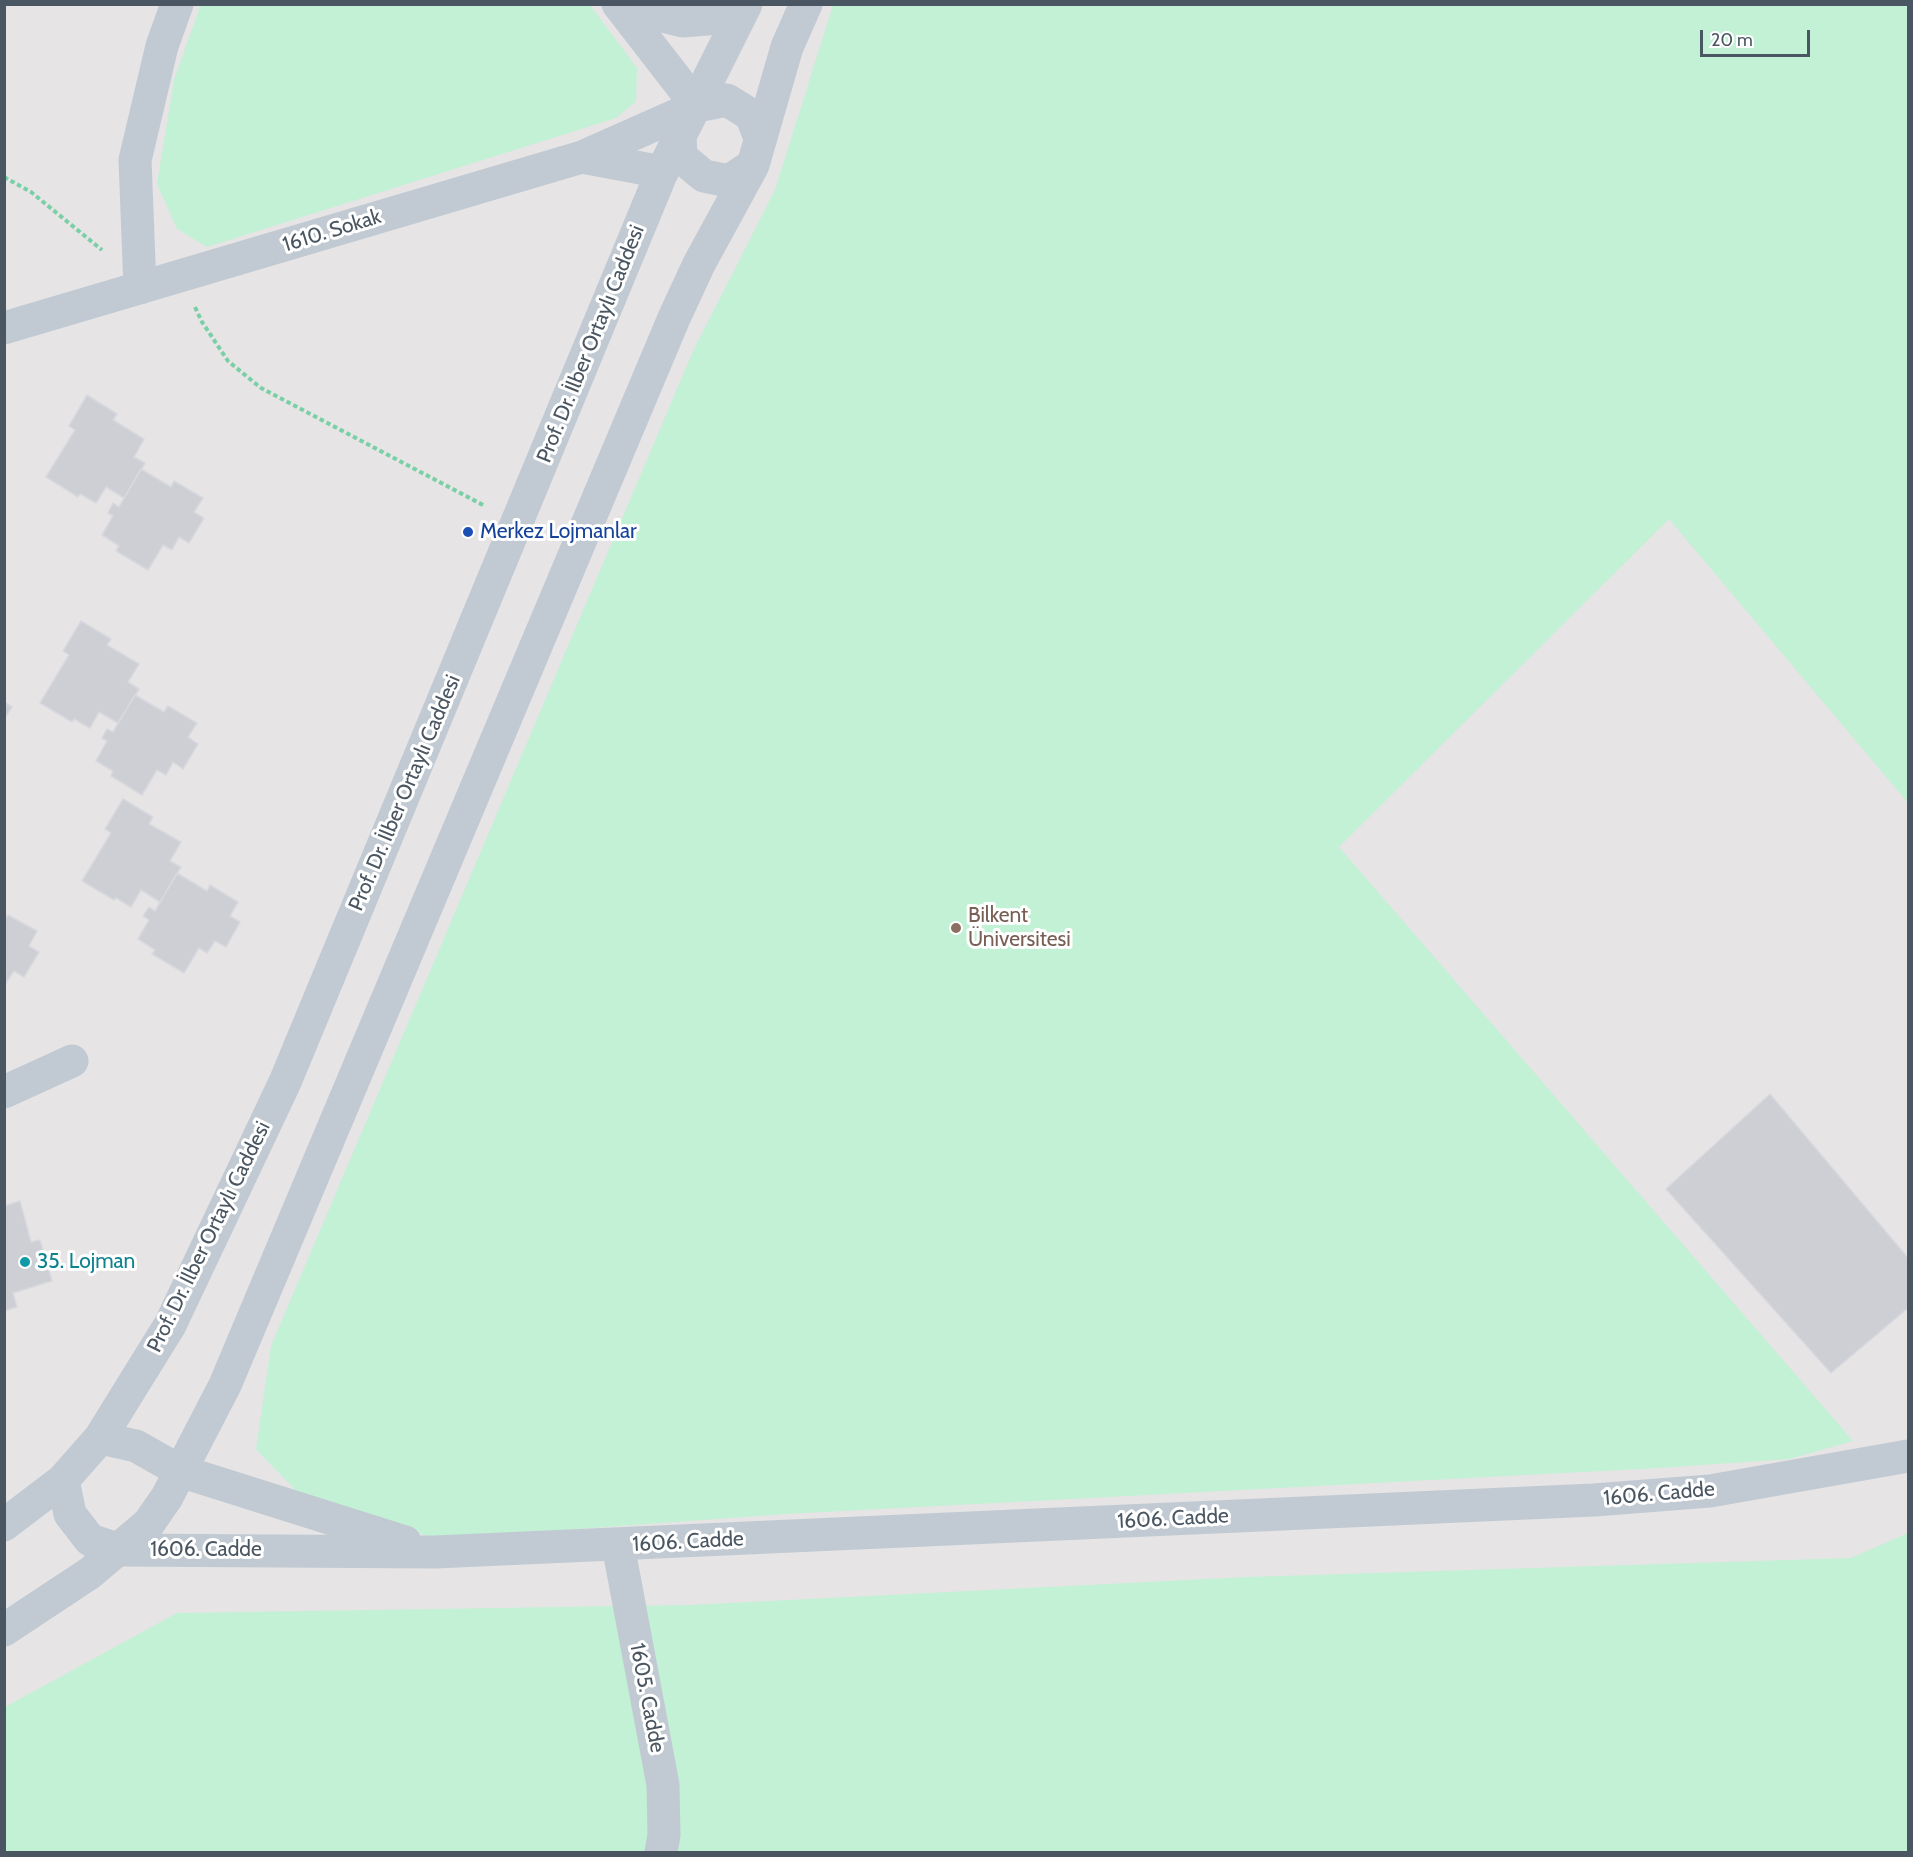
<!DOCTYPE html>
<html>
<head>
<meta charset="utf-8">
<style>
	body { margin:0 }
	#map { position:relative; width:1913px; height:1857px; overflow:hidden; background:#f5f3f3; font-family:Cabin,sans-serif }
	canvas { display:block }
	.frame { position:absolute; inset:0; border:6px solid #4a5661; pointer-events:none }
	.scale { position:absolute; left:1700px; top:30px; width:110px; height:27px; box-sizing:border-box; border:3px solid #4a5661; border-top:0; padding-left:8px; font-size:18px; line-height:21px; white-space:nowrap; color:#4a5661; -webkit-text-stroke:4px #fff; paint-order:stroke }
</style>
</head>
<body>
<div id="map">
<canvas width="1913" height="1857"></canvas>
<div class="frame"></div>
<div class="scale">20 m</div>
</div>
<script>
const g = document.querySelector('canvas').getContext('2d');
g.lineJoin = 'round';
function fill(path, color) {
  g.fillStyle = color;
  g.fill(path, 'evenodd');
}
function toPath(rows) {
  const path = new Path2D();
  for (const r of rows) {
    path.moveTo(r[0], r[1]);
    for (let i = 2; i < r.length; i += 2) path.lineTo(r[i], r[i + 1]);
  }
  return path;
}
function stroke(path, color, width, dash) {
  g.strokeStyle = color;
  g.lineWidth = width;
  g.lineCap = dash ? 'butt' : 'round';
  g.setLineDash(dash || []);
  g.stroke(path);
}
function drawText(font, color, halo, rows, align = 'center') {
  g.font = font + ' Cabin,sans-serif';
  g.lineWidth = 6;
  g.setLineDash([]);
  g.textBaseline = 'middle';
  g.strokeStyle = halo;
  g.fillStyle = color;
  for (const [text, x, y, turn = 0] of rows) {
    g.save();
    g.translate(x, y);
    g.rotate((+turn || 0) * Math.PI / 180);
    g.textAlign = isNaN(turn) ? turn : align;
    if (halo) g.strokeText(text, 0, 0);
    g.fillText(text, 0, 0);
    g.restore();
  }
}
const education = toPath([
	[5,5,1908,5,1908,1852,5,1852]
]);
const green = toPath([
	[201,4,590,5,637,68,636,101,616,118,207,247,177,229,157,184,174,80],
	[833,5,1908,5,1908,803,1669,519,1339,847,1853,1441,1789,1459,1659,1468,786,1514,439,1539,305,1500,256,1449,271,1346,694,349,775,190],
	[1908,1533,1908,1852,5,1852,5,1707,177,1613,689,1605,1247,1577,1851,1558]
]);
const building = toPath([
	[87,395,117,414,113,420,144,439,134,457,145,463,124,498,106,487,96,503,80,494,78,497,46,477,75,430,69,426,87,395],
	[141,469,171,487,174,481,203,498,194,512,204,518,189,543,179,537,172,550,163,545,148,570,116,551,119,546,102,535,113,516,108,513,113,503,119,507,141,469],
	[81,621,111,639,107,645,139,664,128,682,139,689,118,723,99,712,90,728,74,719,72,722,40,703,69,655,63,651,81,621],
	[135,695,164,712,168,706,197,723,188,737,198,744,183,769,173,762,166,775,157,770,142,795,111,776,113,771,96,761,107,741,102,738,107,729,113,732,135,695],
	[4,702,12,707,4,719,4,702],
	[123,799,153,817,149,824,181,842,170,861,181,867,160,902,141,890,131,907,116,898,114,900,82,881,111,833,105,829,123,799],
	[177,873,207,891,210,885,238,902,230,916,240,922,226,947,215,941,207,953,199,948,184,973,152,954,155,950,138,939,149,920,143,916,149,907,155,911,177,873],
	[8,915,37,931,29,946,39,952,24,977,14,971,6,983,4,920,8,915],
	[1770,1094,1908,1258,1908,1308,1831,1373,1666,1189,1770,1094],
	[20,1201,31,1242,40,1240,52,1281,13,1293,17,1307,4,1311,4,1206,20,1201]
]);
const path = toPath([
	[4,177,31,192,102,250],
	[195,307,202,322,228,361,261,388,485,506]
]);
const minor = toPath([
	[636,4,655,14,683,21,718,18,740,4],
	[582,157,662,172],
	[140,288,135,160,162,46,177,4],
	[4,328,582,157,697,106,618,4],
	[4,1092,72,1061],
	[180,1471,405,1542],
	[618,1545,663,1785,664,1835,661,1852],
	[120,1550,435,1552,1594,1500,1710,1491,1908,1456]
]);
const tertiary = toPath([
	[697,106,727,100,751,115,760,138],
	[680,134,681,157,704,176,729,181,753,165],
	[100,1438,136,1446,180,1471],
	[63,1480,70,1514,90,1540,120,1550],
	[4,1525,63,1480,100,1438,170,1325,285,1082,662,172,746,4],
	[4,1630,90,1573,149,1523,167,1497,225,1385,674,318,699,264,753,165,787,47,806,4]
]);
const markers = [
	[468,532,6,"#1a4fb4"],
	[956,928,6,"#8d6e63"],
	[25,1262,6,"#0f9aa8"]
];
const streetNames = [
	["1610. Sokak",332,231,-17],
	["Prof. Dr. İlber Ortaylı Caddesi",591,344,-68],
	["Prof. Dr. İlber Ortaylı Caddesi",405,793,-67],
	["Prof. Dr. İlber Ortaylı Caddesi",209,1237,-64],
	["1606. Cadde",1659,1494,-5],
	["1606. Cadde",1173,1519,-3],
	["1606. Cadde",688,1542,-3],
	["1606. Cadde",206,1550],
	["1605. Cadde",647,1698,79]
];
const transitNames = [
	["Merkez Lojmanlar",480,532]
];
const educationNames = [
	["Bilkent",968,916],
	["Üniversitesi",968,940]
];
const cultureNames = [
	["35. Lojman",37,1262]
];
fill(education, '#e6e4e5');
fill(green, '#c3f1d5');
fill(building, '#cdcfd5');
stroke(building, '#d7d9de', 1.5);
stroke(path, '#7ad0a6', 4, [4.5, 3]);
stroke(minor, '#c1cad2', 33);
stroke(tertiary, '#c1cad2', 33);
for (const [x, y, r, color] of markers) {
  const dot = new Path2D();
  dot.arc(x, y, r, 0, 2 * Math.PI);
  g.fillStyle = color;
  g.fill(dot);
  stroke(dot, '#fff', 2);
}
drawText('21px', '#4a5661', '#fff', streetNames);
drawText('21px', '#164399', '#fff', transitNames, 'left');
drawText('21px', '#785e54', '#fff', educationNames, 'left');
drawText('21px', '#0d838f', '#fff', cultureNames, 'left');
</script>
</body>
</html>
